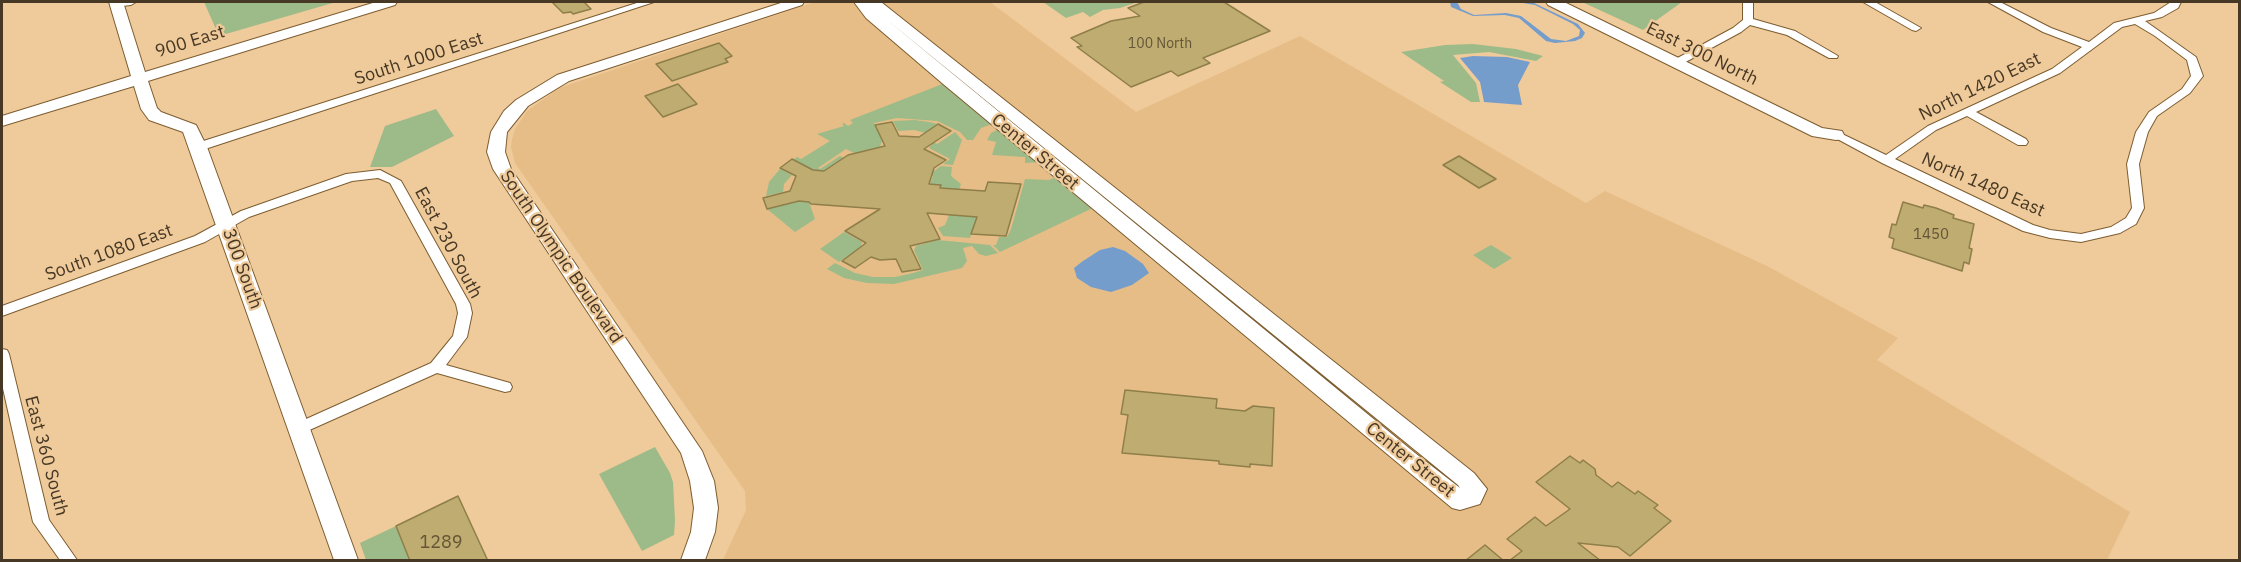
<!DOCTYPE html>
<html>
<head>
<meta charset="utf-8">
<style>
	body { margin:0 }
	#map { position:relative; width:2241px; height:562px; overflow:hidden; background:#efca9b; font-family:"IBM Plex Sans",sans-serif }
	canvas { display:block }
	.frame { position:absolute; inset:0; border:3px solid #463824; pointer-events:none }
</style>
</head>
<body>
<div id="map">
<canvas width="2241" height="562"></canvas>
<div class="frame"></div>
</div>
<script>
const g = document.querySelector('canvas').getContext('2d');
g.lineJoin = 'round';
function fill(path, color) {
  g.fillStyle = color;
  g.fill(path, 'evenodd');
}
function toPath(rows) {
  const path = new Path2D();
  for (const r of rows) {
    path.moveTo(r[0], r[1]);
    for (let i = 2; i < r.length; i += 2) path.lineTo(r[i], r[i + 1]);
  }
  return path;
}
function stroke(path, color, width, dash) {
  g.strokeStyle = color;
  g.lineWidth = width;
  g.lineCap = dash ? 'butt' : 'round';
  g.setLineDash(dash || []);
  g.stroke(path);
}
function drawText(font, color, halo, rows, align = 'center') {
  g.font = font + ' "IBM Plex Sans",sans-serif';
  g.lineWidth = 4.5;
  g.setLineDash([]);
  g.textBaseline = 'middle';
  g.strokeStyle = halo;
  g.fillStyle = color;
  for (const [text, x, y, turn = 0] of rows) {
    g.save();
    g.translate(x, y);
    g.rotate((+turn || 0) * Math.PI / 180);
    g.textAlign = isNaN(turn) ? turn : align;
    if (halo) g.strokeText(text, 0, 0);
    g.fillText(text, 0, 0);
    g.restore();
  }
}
const built = toPath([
	[815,2,990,2,1136,112,1300,36,1586,203,1605,191,1767,266,1898,338,1877,360,2130,512,2107,560,723,560,746,510,745,491,515,163,511,147,512,139,515,129,527,111,559,88]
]);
const green = toPath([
	[204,2,336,2,219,36],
	[1043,2,1138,2,1120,8,1103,10,1090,17,1083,12,1066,18],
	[1582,2,1682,2,1643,30],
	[1473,44,1516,49,1543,56,1536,61,1489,52,1453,55,1476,83,1480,102,1471,102,1440,82,1444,81,1401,52,1445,45],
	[945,83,992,124,981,128,973,140,967,140,960,132,937,121,897,118,874,123,882,141,880,147,854,153,846,149,818,168,820,169,840,156,844,158,824,171,813,170,793,160,797,157,801,159,830,141,817,134,844,126,842,124,844,123,848,126,853,123,850,120],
	[436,109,454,136,392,167,370,167,385,126],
	[915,120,929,122,938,124,926,133,914,130,898,131,893,121],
	[999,129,1041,162,1025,163,1025,157,992,155,996,142,987,140,991,133],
	[955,132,962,140,953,165,943,164,950,159,929,148,934,142,937,144],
	[921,164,934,171,941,166,952,167,951,176,961,184,959,190,940,190,941,185,930,184,933,176,914,174],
	[780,169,792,175,784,184,783,192,766,196,769,182],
	[1058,176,1095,207,1000,252,993,245,996,245,999,237,1007,237,1011,229,1025,179,1049,180],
	[798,201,809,202,815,219,795,232,767,209],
	[978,213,970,238,943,236,938,228,945,225,949,215],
	[844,232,862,242,861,247,839,262,820,249],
	[938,240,990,245,998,253,986,256,979,254,972,246,963,248,967,261,962,268,894,284,867,283,844,278,827,269,835,263,855,273,873,277,895,277,913,273,923,270,914,250,916,246],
	[1491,245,1512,258,1494,269,1473,255],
	[655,447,670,473,673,482,675,521,674,535,642,551,599,474],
	[396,526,410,560,366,560,360,543]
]);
const water = toPath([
	[1450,2,1457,2,1461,9,1474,15,1506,13,1521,16,1551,39,1566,41,1579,36,1580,30,1573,24,1535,5,1517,2,1534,3,1578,24,1585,33,1582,38,1575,41,1555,43,1546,41,1519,18,1505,15,1473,16,1451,7],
	[1473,56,1507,57,1530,62,1518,85,1522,105,1484,102,1480,82,1460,58],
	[1113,247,1125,251,1143,264,1149,273,1132,285,1111,292,1091,287,1077,278,1074,268,1083,261,1100,250]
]);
const building = toPath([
	[552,2,584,2,591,9,573,14,571,12,563,13,552,2],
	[1144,2,1224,2,1270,31,1203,58,1210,63,1178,76,1171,71,1131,87,1077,47,1082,46,1071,38,1111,21,1140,16,1128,8,1144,2],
	[719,43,732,56,725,59,728,62,672,81,656,64,719,43],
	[678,84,697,104,663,117,645,96,678,84],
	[892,122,899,136,919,137,938,124,951,131,924,149,946,160,934,168,929,184,941,185,940,188,985,191,988,182,1021,184,1006,236,971,234,977,217,927,213,940,239,910,246,921,269,902,272,896,259,880,260,871,257,855,268,842,261,866,243,845,231,880,209,811,204,809,202,799,201,767,209,763,198,790,191,796,176,780,168,792,159,813,170,824,171,848,155,885,146,875,125,892,122],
	[1459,156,1496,179,1479,188,1443,165,1459,156],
	[1903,202,1923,208,1924,205,1936,208,1954,215,1953,218,1974,224,1969,248,1972,249,1969,264,1964,262,1962,271,1892,248,1894,239,1889,237,1892,224,1896,225,1903,202],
	[1125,390,1217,399,1216,408,1245,411,1253,406,1274,408,1272,466,1250,464,1250,467,1219,464,1219,461,1122,453,1128,415,1121,414,1125,390],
	[1570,456,1580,463,1583,460,1595,469,1596,475,1612,487,1618,482,1635,494,1638,491,1658,505,1654,508,1671,521,1630,556,1618,547,1578,543,1601,561,1509,561,1522,551,1507,539,1535,517,1546,526,1570,509,1536,482,1570,456],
	[458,496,488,561,410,561,396,526,458,496],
	[1485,545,1504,561,1465,561,1485,545]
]);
const street = toPath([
	[117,2,136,2,131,5,113,7,113,3,117,2],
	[640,2,654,2,202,150,198,151,192,147,194,144,640,2],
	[1743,2,1753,2,1753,19,1795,31,1838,56,1837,58,1829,58,1787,35,1750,25,1741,32,1680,65,1672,65,1672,61,1733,28,1743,20,1743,2],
	[1863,2,1875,2,1921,28,1916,31,1912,30,1863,2],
	[1988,2,2000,2,2051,28,2089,42,2114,23,2154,13,2171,2,2181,2,2178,8,2162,17,2145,21,2196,57,2203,76,2190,93,2157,116,2148,132,2139,164,2144,208,2136,224,2120,233,2081,242,2050,238,2023,231,1882,163,1830,135,1836,131,1840,133,1886,155,1928,126,2052,69,2082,47,2043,32,1988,2],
	[2135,24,2155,36,2187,60,2191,76,2182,89,2149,112,2136,132,2127,164,2132,208,2126,218,2111,227,2081,234,2050,230,2033,225,1895,159,1936,130,1967,116,2018,145,2026,145,2028,142,2026,139,1976,112,2060,73,2122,27,2135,24],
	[380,170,401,181,470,304,472,313,467,337,446,365,510,383,512,387,510,391,505,392,437,373,305,432,300,434,295,432,292,428,295,424,431,363,453,336,458,313,456,304,390,183,378,178,352,181,249,217,205,242,2,316,2,306,195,236,241,211,346,174,380,170],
	[2,349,7,350,9,354,49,520,77,560,60,560,33,522,2,384,2,349]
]);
const secondary = toPath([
	[109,2,123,2,145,72,376,2,397,2,395,5,148,81,157,108,161,112,196,125,207,147,358,560,334,560,183,132,149,120,141,109,134,86,2,126,2,116,131,76,109,2],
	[784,2,804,2,802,5,569,81,528,106,507,132,505,152,511,169,702,451,714,481,718,508,715,532,705,560,681,560,691,532,694,508,690,481,681,453,493,169,487,152,491,132,504,111,516,100,557,75,784,2],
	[854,2,881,2,1474,473,1487,489,1480,504,1460,510,1452,508,942,83,866,18,854,2],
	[881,15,1458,485,1460,488,1415,453,881,15],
	[1546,2,1564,2,1822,128,1842,131,1844,135,1842,139,1836,140,1812,136,1548,5,1546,2]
]);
const farNumbernames = [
	["100 North",1160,44]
];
const numberNames = [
	["1450",1931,235]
];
const streetNames = [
	["900 East",190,42,-17],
	["East 300 North",1702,54,26],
	["South 1000 East",419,59,-18],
	["North 1420 East",1980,87,-26],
	["Center Street",1035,152,40],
	["North 1480 East",1983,185,24],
	["East 230 South",448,243,62],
	["South 1080 East",109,253,-20],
	["South Olympic Boulevard",561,257,56],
	["300 South",242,269,70],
	["East 360 South",46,456,75],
	["Center Street",1410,460,39]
];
const nearNumbernames = [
	["1289",441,543]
];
fill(built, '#e6bd87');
fill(green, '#9dbb88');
fill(water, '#759dcc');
fill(building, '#beac70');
stroke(building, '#8e7e49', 1.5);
stroke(street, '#7d5d30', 2);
stroke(secondary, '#7d5d30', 2);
fill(street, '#fff');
fill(secondary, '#fff');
drawText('14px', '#645537', null, farNumbernames);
drawText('15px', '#645537', null, numberNames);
drawText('18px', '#463824', '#efca9b', streetNames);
drawText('18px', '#645537', null, nearNumbernames);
</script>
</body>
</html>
